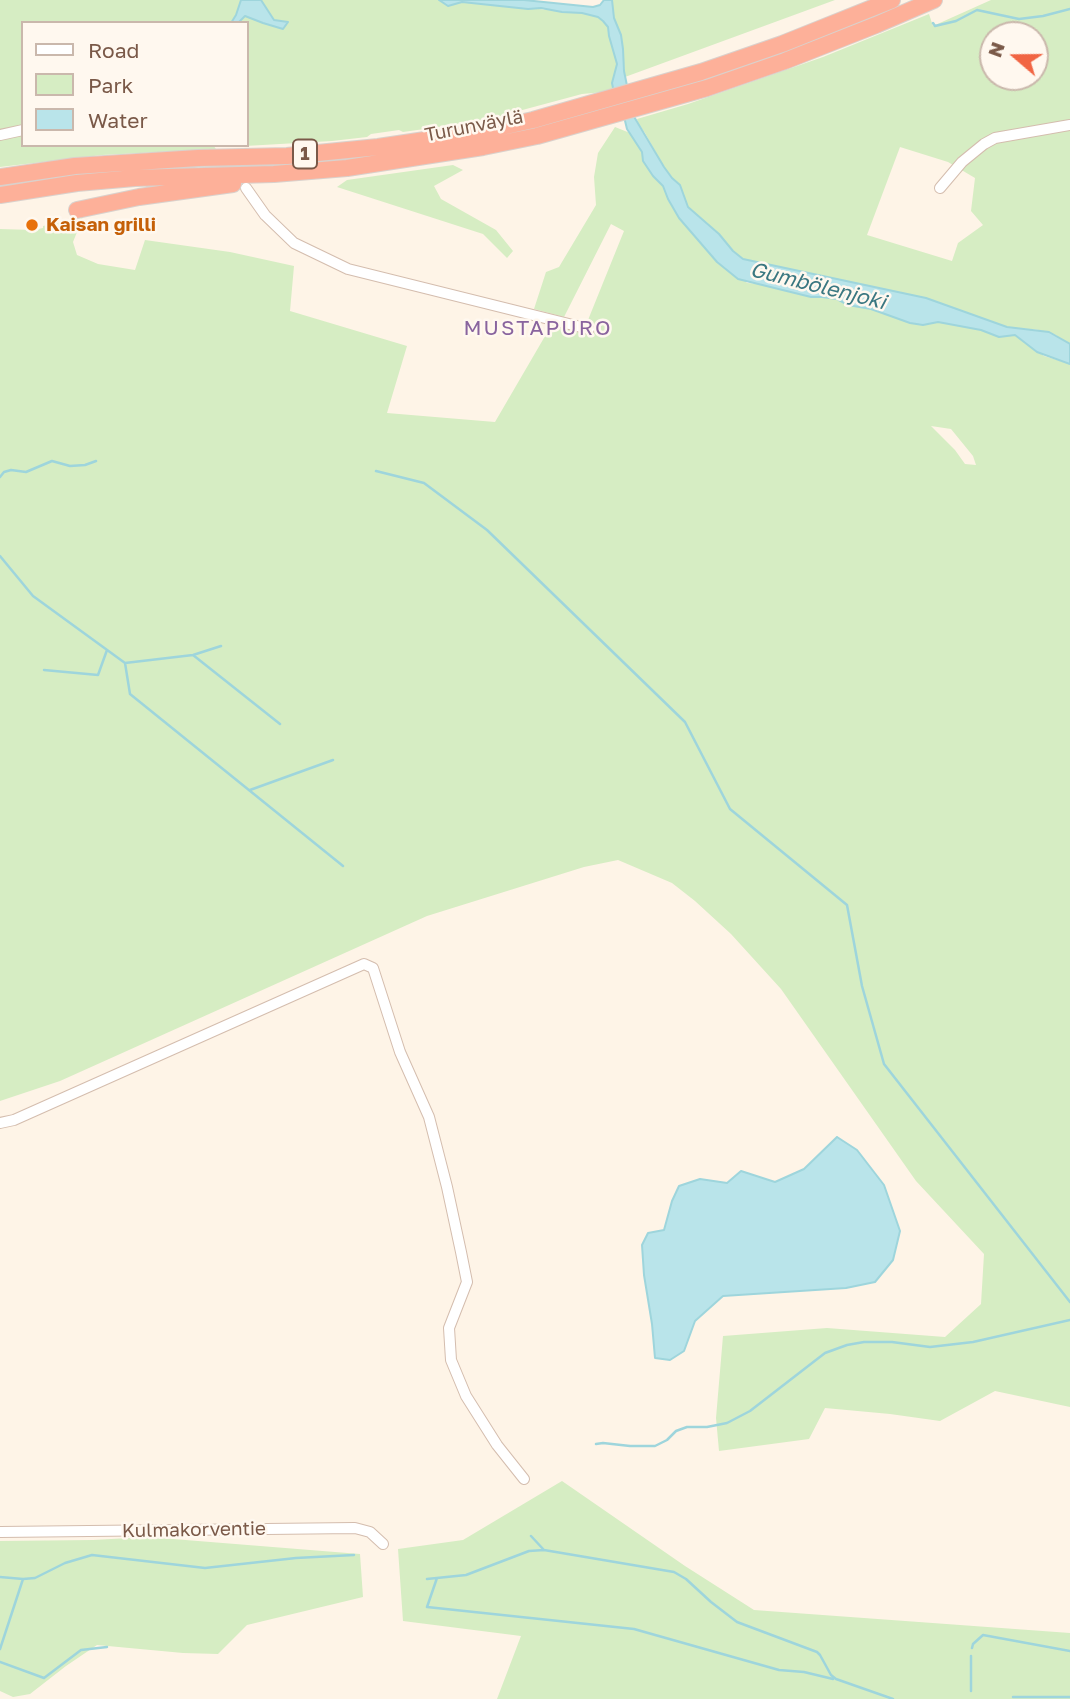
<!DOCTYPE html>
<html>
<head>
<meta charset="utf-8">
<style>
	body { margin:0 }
	#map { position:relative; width:1070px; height:1699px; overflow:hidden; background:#fef4e7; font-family:"Golos Text",sans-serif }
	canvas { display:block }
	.legend { position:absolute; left:21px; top:21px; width:228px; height:126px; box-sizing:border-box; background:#fff8ef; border:2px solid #cab8ac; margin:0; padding:9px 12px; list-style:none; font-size:21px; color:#7a5948 }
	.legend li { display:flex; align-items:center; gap:14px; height:35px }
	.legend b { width:35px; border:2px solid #cab8ac }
	.north { position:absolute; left:979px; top:21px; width:70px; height:70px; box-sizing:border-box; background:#fff8ef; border:2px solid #cab8ac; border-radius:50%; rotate:290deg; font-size:19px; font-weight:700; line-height:28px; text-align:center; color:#7a5948 }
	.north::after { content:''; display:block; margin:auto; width:24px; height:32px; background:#f16543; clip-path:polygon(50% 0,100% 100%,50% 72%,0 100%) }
</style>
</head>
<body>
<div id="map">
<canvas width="1070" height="1699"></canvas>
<ul class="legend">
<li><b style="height:9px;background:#fff"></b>Road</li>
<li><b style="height:19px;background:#d6edc3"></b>Park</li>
<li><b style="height:19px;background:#b9e4ea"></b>Water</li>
</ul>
<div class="north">N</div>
</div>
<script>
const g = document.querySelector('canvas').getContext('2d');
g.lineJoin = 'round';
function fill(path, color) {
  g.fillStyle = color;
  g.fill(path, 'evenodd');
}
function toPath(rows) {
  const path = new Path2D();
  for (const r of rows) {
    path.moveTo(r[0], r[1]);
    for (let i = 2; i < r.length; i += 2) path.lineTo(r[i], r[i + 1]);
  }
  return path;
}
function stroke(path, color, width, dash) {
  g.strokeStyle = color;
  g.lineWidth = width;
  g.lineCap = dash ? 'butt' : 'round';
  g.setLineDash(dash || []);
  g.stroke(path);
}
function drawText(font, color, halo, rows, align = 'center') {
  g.font = font + ' "Golos Text",sans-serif';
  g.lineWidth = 5;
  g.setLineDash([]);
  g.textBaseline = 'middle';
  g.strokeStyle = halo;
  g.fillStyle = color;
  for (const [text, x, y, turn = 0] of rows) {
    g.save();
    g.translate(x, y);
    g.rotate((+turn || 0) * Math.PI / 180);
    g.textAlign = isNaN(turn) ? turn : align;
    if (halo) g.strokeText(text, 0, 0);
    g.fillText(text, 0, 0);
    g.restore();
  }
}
const green = toPath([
	[0,0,439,0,448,6,462,2,582,13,598,17,603,21,608,27,609,36,617,64,612,83,615,89,604,92,582,94,500,116,453,125,403,132,399,130,371,134,367,137,332,141,228,147,227,145,247,145,247,23,23,23,23,126,0,130],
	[612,0,835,0,625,77,623,49,621,35,614,18],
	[991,0,1070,0,1070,344,1063,341,1056,335,1039,330,1006,327,926,298,743,259,733,251,719,234,688,207,680,185,672,178,664,167,645,133,638,123,637,119,688,104,823,57,929,14,933,26],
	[993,35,1035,35,1035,77,993,77],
	[900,147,948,162,975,178,971,211,983,225,958,243,952,261,867,235],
	[615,127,630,133,642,152,643,161,653,176,663,186,668,199,747,283,760,284,811,297,822,297,837,299,848,305,871,309,910,323,923,325,938,322,981,330,999,337,1015,335,1044,356,1070,364,1070,1407,995,1391,940,1421,890,1414,825,1408,809,1439,719,1451,716,1418,723,1336,827,1328,945,1337,981,1304,984,1254,916,1181,781,989,731,934,695,901,672,883,618,860,584,867,427,916,60,1081,0,1101,0,229,33,230,43,228,43,226,83,217,73,242,77,255,98,264,135,270,145,240,230,252,294,266,290,311,407,346,387,413,495,422,555,319,589,328,588,320,624,231,611,224,564,317,534,309,546,272,559,267,596,205,594,177,598,153],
	[931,426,951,429,973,456,976,465,965,464,955,450],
	[23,135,23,145,213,145,216,149,102,155,0,167,0,139],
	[453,165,463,170,434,186,441,199,496,230,513,251,507,258,483,234,337,187,347,180],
	[562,1481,685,1566,754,1610,1070,1633,1070,1699,497,1699,521,1636,403,1621,398,1549,463,1540],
	[148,1537,360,1554,363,1597,247,1625,218,1654,183,1653,97,1645,66,1666,30,1694,13,1697,0,1691,0,1541,93,1540]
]);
const water = toPath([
	[241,0,261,0,274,20,288,22,283,29,263,23,245,16,238,23,231,23,236,15,241,0],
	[439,0,524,0,593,7,600,5,604,0,612,0,614,18,621,35,623,49,624,71,633,115,664,167,672,178,680,185,688,207,719,234,733,251,743,259,926,298,1007,327,1049,332,1070,344,1070,364,1037,352,1015,335,999,337,981,330,938,322,923,325,910,323,871,309,848,305,837,299,822,297,811,297,738,279,717,262,679,218,668,199,663,186,653,176,643,161,642,152,627,129,618,92,613,88,612,83,617,64,609,36,608,27,603,21,598,17,582,13,562,12,541,8,528,9,462,2,448,6,439,0],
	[837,1137,857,1150,884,1185,900,1231,893,1260,875,1282,846,1288,723,1296,695,1321,684,1351,670,1360,655,1358,652,1324,644,1275,642,1245,648,1233,664,1230,672,1201,679,1186,700,1179,727,1183,741,1171,775,1182,804,1169,837,1137]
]);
const stream = toPath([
	[933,23,935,26,956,21,977,10,1019,19,1043,16,1070,9],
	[376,471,424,483,487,530,685,722,730,809,847,905,862,986,884,1064,1070,1302],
	[0,477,4,472,11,470,26,472,52,461,70,466,85,465,96,461],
	[0,556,33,596,125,663],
	[193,655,280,724],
	[125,663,130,694,343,866],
	[125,663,193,655,221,646],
	[44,670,98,675,107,650],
	[250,790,333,760],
	[596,1444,603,1443,630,1446,655,1446,667,1440,676,1431,687,1427,707,1427,727,1423,750,1411,825,1353,847,1345,864,1342,892,1342,930,1347,973,1342,1070,1320],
	[531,1536,544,1550],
	[0,1577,23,1579,35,1578,65,1563,92,1555,205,1568,296,1558,354,1555],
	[437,1578,427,1607,634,1629,779,1670,804,1672,833,1679],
	[427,1579,466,1575,529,1551,544,1550,674,1572,686,1579,711,1602,737,1622,817,1652,820,1655,831,1675,836,1679,893,1699],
	[972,1648,973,1644,983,1635,1070,1651],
	[0,1649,23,1579],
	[971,1656,971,1691],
	[0,1662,44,1678,81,1650,107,1647],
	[1013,1697,1070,1697]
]);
const minor = toPath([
	[0,135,23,130],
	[246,188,265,215,294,243,348,269,589,329],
	[940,188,962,162,984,144,995,138,1070,125],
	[0,1123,14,1120,364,964,373,968,400,1052,429,1117,447,1187,461,1252,467,1282,449,1328,451,1360,466,1396,497,1445,524,1479],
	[0,1532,355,1528,370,1532,383,1544]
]);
const highway = toPath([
	[0,177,75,166,198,158,287,156,378,147,479,132,533,120,701,72,782,44,892,0],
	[0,195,77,183,135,178,274,174,347,168,483,147,537,136,707,88,785,61,876,25,934,0],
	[77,210,139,197,233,184]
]);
const markers = [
	[32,225,7,"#e8710a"]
];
const shields = [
	[305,154,24]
];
const shieldNames = [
	["1",305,154]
];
const streetNames = [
	["Turunväylä",474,126,-11],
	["Kulmakorventie",194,1530,-1]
];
const foodNames = [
	["Kaisan grilli",46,225]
];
const waterNames = [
	["Gumbölenjoki",818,286,14]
];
const neighbourhoodNames = [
	["MUSTAPURO",538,328]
];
fill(green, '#d6edc3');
fill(water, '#b9e4ea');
stroke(water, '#9ed5dc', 2);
stroke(stream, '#9ed5dc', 2.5);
stroke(minor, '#d4bdae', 12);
stroke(highway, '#dad1cc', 18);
stroke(minor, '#fff', 10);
stroke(highway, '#fdb099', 16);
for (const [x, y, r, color] of markers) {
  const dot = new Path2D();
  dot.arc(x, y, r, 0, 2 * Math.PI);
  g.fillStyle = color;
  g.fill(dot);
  stroke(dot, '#fff8ef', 2.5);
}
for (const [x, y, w] of shields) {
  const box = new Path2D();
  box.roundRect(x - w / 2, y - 14.5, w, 29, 5);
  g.fillStyle = '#fff8ef';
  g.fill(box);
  stroke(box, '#7a5948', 2);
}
drawText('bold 18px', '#7a5948', null, shieldNames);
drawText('19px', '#7a5948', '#fff8ef', streetNames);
drawText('bold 19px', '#c56008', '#fff8ef', foodNames, 'left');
drawText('italic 21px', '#3a7781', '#fff8ef', waterNames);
g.letterSpacing = '2px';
drawText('21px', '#89649e', '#fff8ef', neighbourhoodNames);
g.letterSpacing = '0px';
</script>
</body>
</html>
